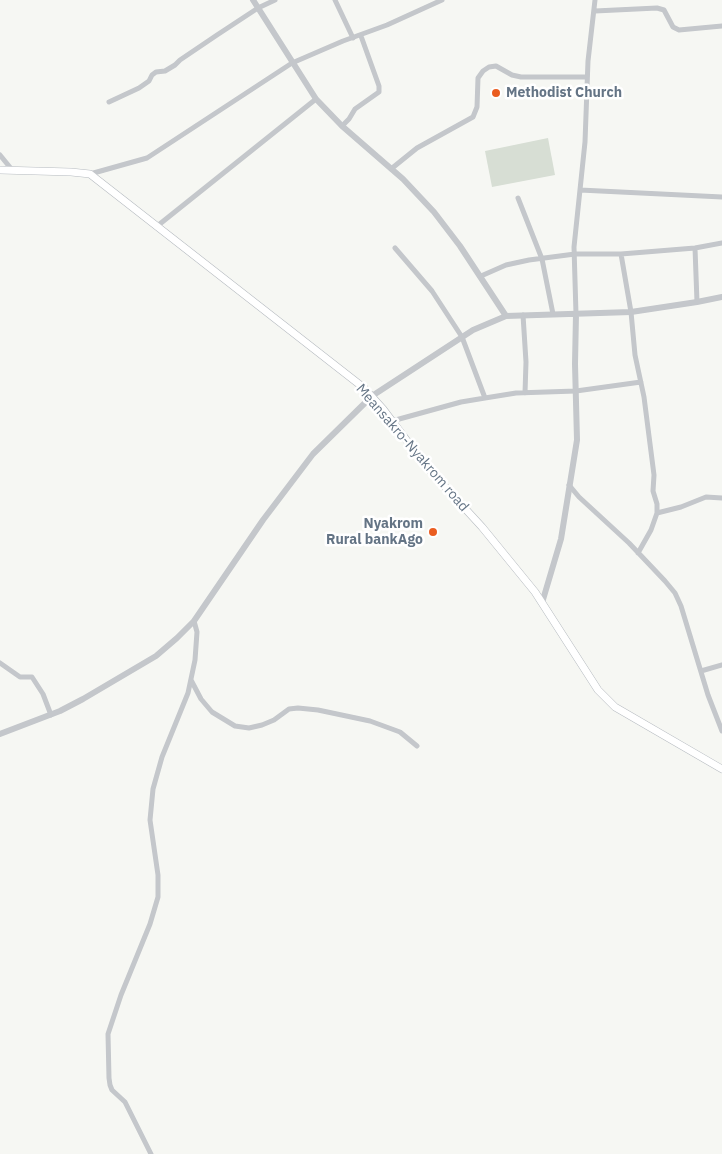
<!DOCTYPE html>
<html>
<head>
<meta charset="utf-8">
<style>
	body { margin:0 }
	canvas { display:block; background:#f6f7f3 }
</style>
</head>
<body>
<canvas width="722" height="1154"></canvas>
<script>
const g = document.querySelector('canvas').getContext('2d');
g.lineJoin = 'round';
function fill(path, color) {
  g.fillStyle = color;
  g.fill(path, 'evenodd');
}
function toPath(rows) {
  const path = new Path2D();
  for (const r of rows) {
    path.moveTo(r[0], r[1]);
    for (let i = 2; i < r.length; i += 2) path.lineTo(r[i], r[i + 1]);
  }
  return path;
}
function stroke(path, color, width, dash) {
  g.strokeStyle = color;
  g.lineWidth = width;
  g.lineCap = dash ? 'butt' : 'round';
  g.setLineDash(dash || []);
  g.stroke(path);
}
function drawText(font, color, halo, rows, align = 'center') {
  g.font = font + ' "IBM Plex Sans",sans-serif';
  g.lineWidth = 5;
  g.setLineDash([]);
  g.textBaseline = 'middle';
  g.strokeStyle = halo;
  g.fillStyle = color;
  for (const [text, x, y, turn = 0] of rows) {
    g.save();
    g.translate(x, y);
    g.rotate((+turn || 0) * Math.PI / 180);
    g.textAlign = isNaN(turn) ? turn : align;
    if (halo) g.strokeText(text, 0, 0);
    g.fillText(text, 0, 0);
    g.restore();
  }
}
const green = toPath([
	[548,138,555,175,492,187,485,151]
]);
const minor = toPath([
	[335,0,353,38],
	[595,11,657,8,664,10,673,27,679,30,722,26],
	[109,102,139,88,149,81,152,75,156,72,165,71,175,65,180,60,217,35,258,8,275,0],
	[342,126,349,119,355,109,379,92,379,86,361,36],
	[0,155,13,171],
	[391,169,417,148,473,117,477,107,478,78,483,71,489,67,496,66,512,75,521,77,587,77],
	[90,174,147,158,292,63,343,41,387,25,442,0],
	[580,190,722,197],
	[518,198,542,259,553,314],
	[156,227,316,99],
	[395,248,432,291,462,337,485,398],
	[695,248,697,302],
	[621,254,631,312,635,355,644,397,654,475,653,491,657,504,657,513,651,530,638,553],
	[481,276,506,265,529,260,575,254,621,254,695,248,722,243],
	[576,314,574,247,585,142,588,61,595,0],
	[523,315,526,362,525,393],
	[392,421,461,402,485,398,516,393,576,391,641,382],
	[569,485,579,497,629,543,665,581,675,593,681,606,708,695,722,731],
	[657,513,681,507,706,497,722,498],
	[0,663,20,677,32,677,43,694,51,715],
	[701,671,722,665],
	[191,680,201,699,212,712,235,726,249,728,262,725,274,720,289,709,298,708,318,710,370,721,400,732,417,746],
	[151,1154,125,1102,112,1090,110,1085,109,1078,108,1034,121,995,150,924,158,897,158,875,150,820,153,789,162,757,188,693,195,660,197,632,194,621]
]);
const tertiary = toPath([
	[253,0,316,99,342,126,403,179,434,212,460,246,506,316],
	[542,603,561,539,577,440,575,364,576,314],
	[0,734,60,711,83,699,156,656,177,638,194,621,263,520,313,454,372,396,473,330,506,316,631,312,697,302,722,297]
]);
const secondary = toPath([
	[0,170,71,172,90,174,364,388,383,409,426,466,482,527,535,592,598,690,615,707,722,769]
]);
const markers = [
	[496,93,5,"#ea5d20"],
	[433,532,5,"#ea5d20"]
];
const poiNames = [
	["Methodist Church",506,93],
	["Nyakrom",423,524,"right"],
	["Rural bankAgo",423,540,"right"]
];
const streetNames = [
	["Meansakro-Nyakrom road",412,448,49]
];
fill(green, '#d7ded4');
stroke(secondary, '#b6bbc0', 8);
stroke(minor, '#c4c7cb', 5);
stroke(tertiary, '#c4c7cb', 6);
stroke(secondary, '#fff', 7);
for (const [x, y, r, color] of markers) {
  const dot = new Path2D();
  dot.arc(x, y, r, 0, 2 * Math.PI);
  g.fillStyle = color;
  g.fill(dot);
  stroke(dot, '#fff', 2);
}
drawText('bold 14px', '#647485', '#fff', poiNames, 'left');
drawText('14px', '#647485', '#fff', streetNames);
</script>
</body>
</html>
